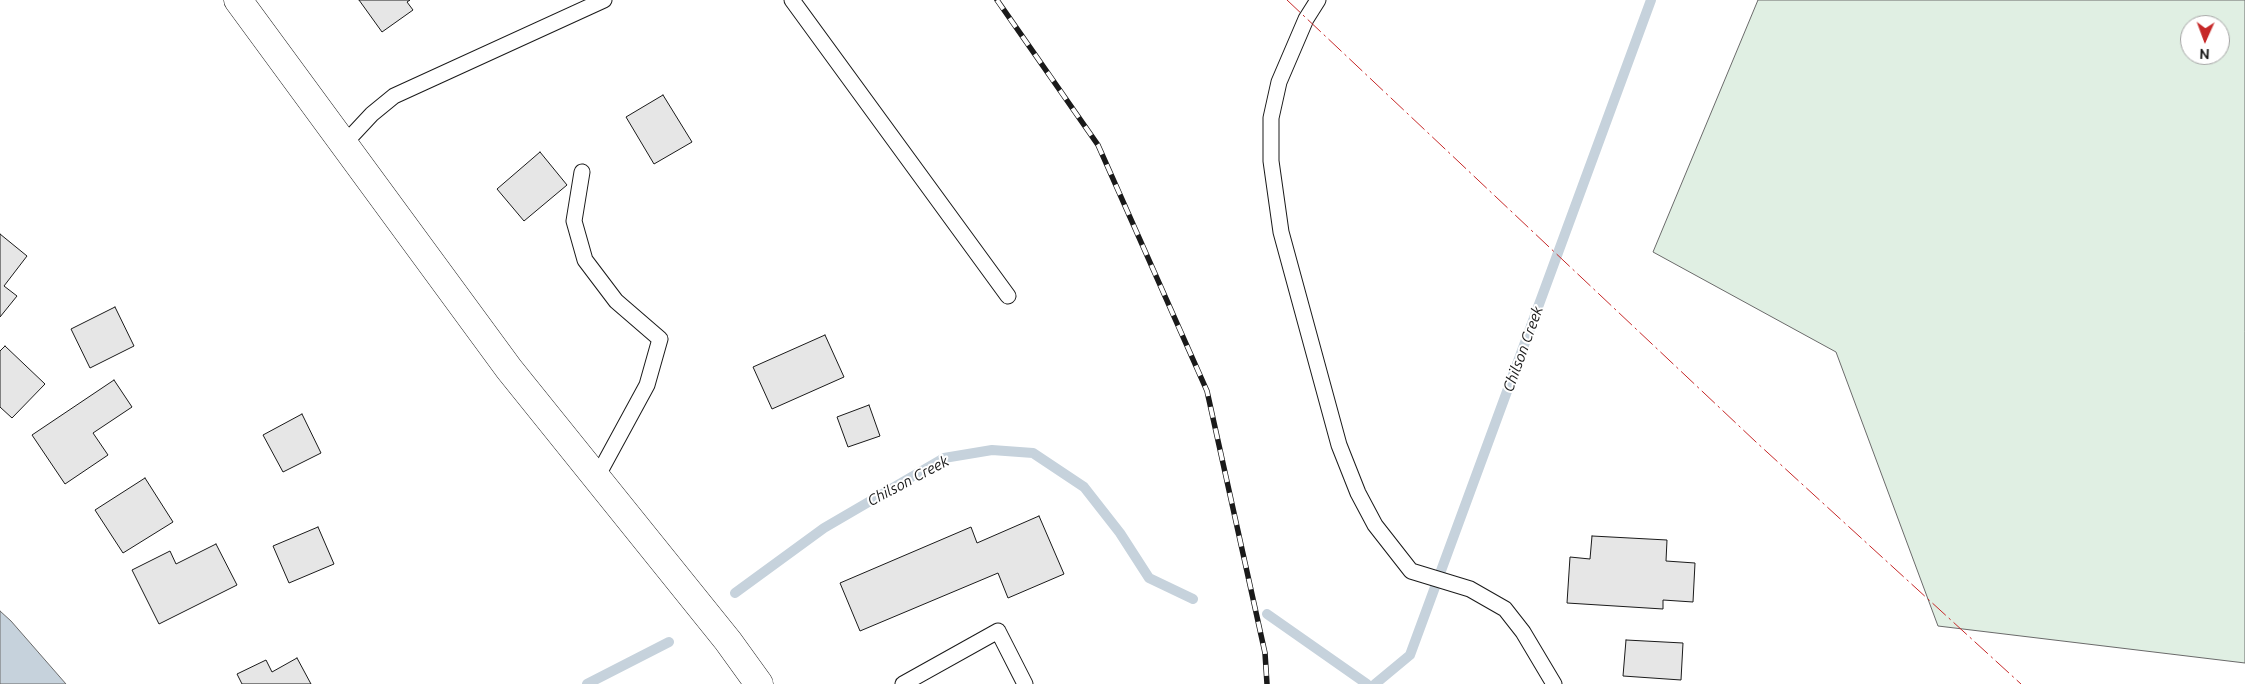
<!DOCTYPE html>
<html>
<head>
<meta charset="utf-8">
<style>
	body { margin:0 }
	#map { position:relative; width:2245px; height:684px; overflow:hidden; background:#fff; font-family:Ubuntu,sans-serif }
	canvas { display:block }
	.north { position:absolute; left:2180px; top:15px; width:50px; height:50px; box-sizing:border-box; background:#fff; border:1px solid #a3a3a3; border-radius:50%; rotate:182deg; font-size:14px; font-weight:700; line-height:20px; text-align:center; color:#1a1a1a }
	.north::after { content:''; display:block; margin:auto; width:18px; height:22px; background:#c62828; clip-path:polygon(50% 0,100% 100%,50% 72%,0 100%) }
</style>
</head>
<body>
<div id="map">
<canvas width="2245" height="684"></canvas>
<div class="north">N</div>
</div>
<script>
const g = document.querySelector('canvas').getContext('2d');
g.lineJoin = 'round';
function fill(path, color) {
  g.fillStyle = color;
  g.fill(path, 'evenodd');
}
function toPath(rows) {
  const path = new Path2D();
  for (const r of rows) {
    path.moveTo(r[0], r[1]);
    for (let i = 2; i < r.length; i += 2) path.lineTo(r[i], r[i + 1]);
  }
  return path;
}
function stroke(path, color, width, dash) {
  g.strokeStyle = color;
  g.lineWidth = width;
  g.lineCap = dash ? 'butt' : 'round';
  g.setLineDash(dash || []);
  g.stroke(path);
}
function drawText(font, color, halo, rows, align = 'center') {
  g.font = font + ' Ubuntu,sans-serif';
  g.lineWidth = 4;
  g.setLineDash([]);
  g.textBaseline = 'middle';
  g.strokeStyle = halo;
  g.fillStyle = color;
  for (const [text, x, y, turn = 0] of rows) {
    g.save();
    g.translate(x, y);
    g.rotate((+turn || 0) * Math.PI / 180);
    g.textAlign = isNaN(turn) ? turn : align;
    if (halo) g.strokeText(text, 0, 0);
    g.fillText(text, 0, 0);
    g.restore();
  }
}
const green = toPath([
	[1758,0,2245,0,2245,663,1938,626,1836,352,1653,252,1758,0],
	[2190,25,2220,25,2220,55,2190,55,2190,25]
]);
const water = toPath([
	[0,611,11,621,66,684,0,684,0,611]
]);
const stream = toPath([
	[735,593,824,528,944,458,992,450,1033,453,1084,487,1120,533,1149,578,1193,599],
	[1267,614,1367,684],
	[587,684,669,642],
	[1375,684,1410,655,1651,0]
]);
const building = toPath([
	[359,0,410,0,407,2,413,10,382,32,359,0],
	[663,95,692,142,654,164,626,117,663,95],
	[540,152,567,185,524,221,497,189,540,152],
	[0,234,27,256,4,286,17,296,0,317,0,234],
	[115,307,134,346,90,368,71,329,115,307],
	[825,335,844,377,772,409,753,367,825,335],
	[5,346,45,384,12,418,0,407,0,351,5,346],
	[114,380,132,407,93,433,108,455,65,484,32,435,114,380],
	[869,405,880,436,848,447,837,417,869,405],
	[302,414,321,453,283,472,263,435,302,414],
	[145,478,173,522,123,553,95,510,145,478],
	[1039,516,1064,574,1008,598,998,573,860,631,840,583,971,527,977,543,1039,516],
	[318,527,334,564,289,583,273,546,318,527],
	[1592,536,1667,540,1666,561,1695,563,1693,602,1663,600,1663,609,1567,603,1570,557,1590,559,1592,536],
	[216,544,237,585,159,624,132,570,170,551,176,564,216,544],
	[1626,640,1683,643,1681,680,1623,676,1626,640],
	[297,658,311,684,242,684,237,674,266,660,272,672,297,658]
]);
const lane = toPath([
	[792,0,1008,296],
	[1318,0,1306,19,1279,82,1271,118,1271,161,1281,232,1339,445,1358,493,1375,525,1411,571,1470,589,1505,609,1523,632,1554,684],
	[344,144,372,114,394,96,604,0],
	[582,172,574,221,585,260,616,301,660,339,647,385,597,477],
	[903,684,998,631,1025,684]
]);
const primary = toPath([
	[238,0,509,369,728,641,759,684]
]);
const rail = toPath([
	[997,0,1098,145,1207,391,1265,653,1267,684]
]);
const power = toPath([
	[1287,0,1756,442,2021,684]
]);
const waterNames = [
	["Chilson Creek",1523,349,-70],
	["Chilson Creek",908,481,-28]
];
fill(green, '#e0efe3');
stroke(green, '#6a6a6a', 1);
fill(water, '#c6d2dc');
stroke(water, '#6a6a6a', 1);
stroke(stream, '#c6d2dc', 10);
fill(building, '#e6e6e6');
stroke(building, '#1a1a1a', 1);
stroke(lane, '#1a1a1a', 17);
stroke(primary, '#1a1a1a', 29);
stroke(lane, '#fff', 15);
stroke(primary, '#fff', 28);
stroke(rail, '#1a1a1a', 5.5);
stroke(rail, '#fff', 4, [11]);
stroke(power, '#c62828', 1, [18, 4, 2.5, 4]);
drawText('italic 15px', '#1a1a1a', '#fff', waterNames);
</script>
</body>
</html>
